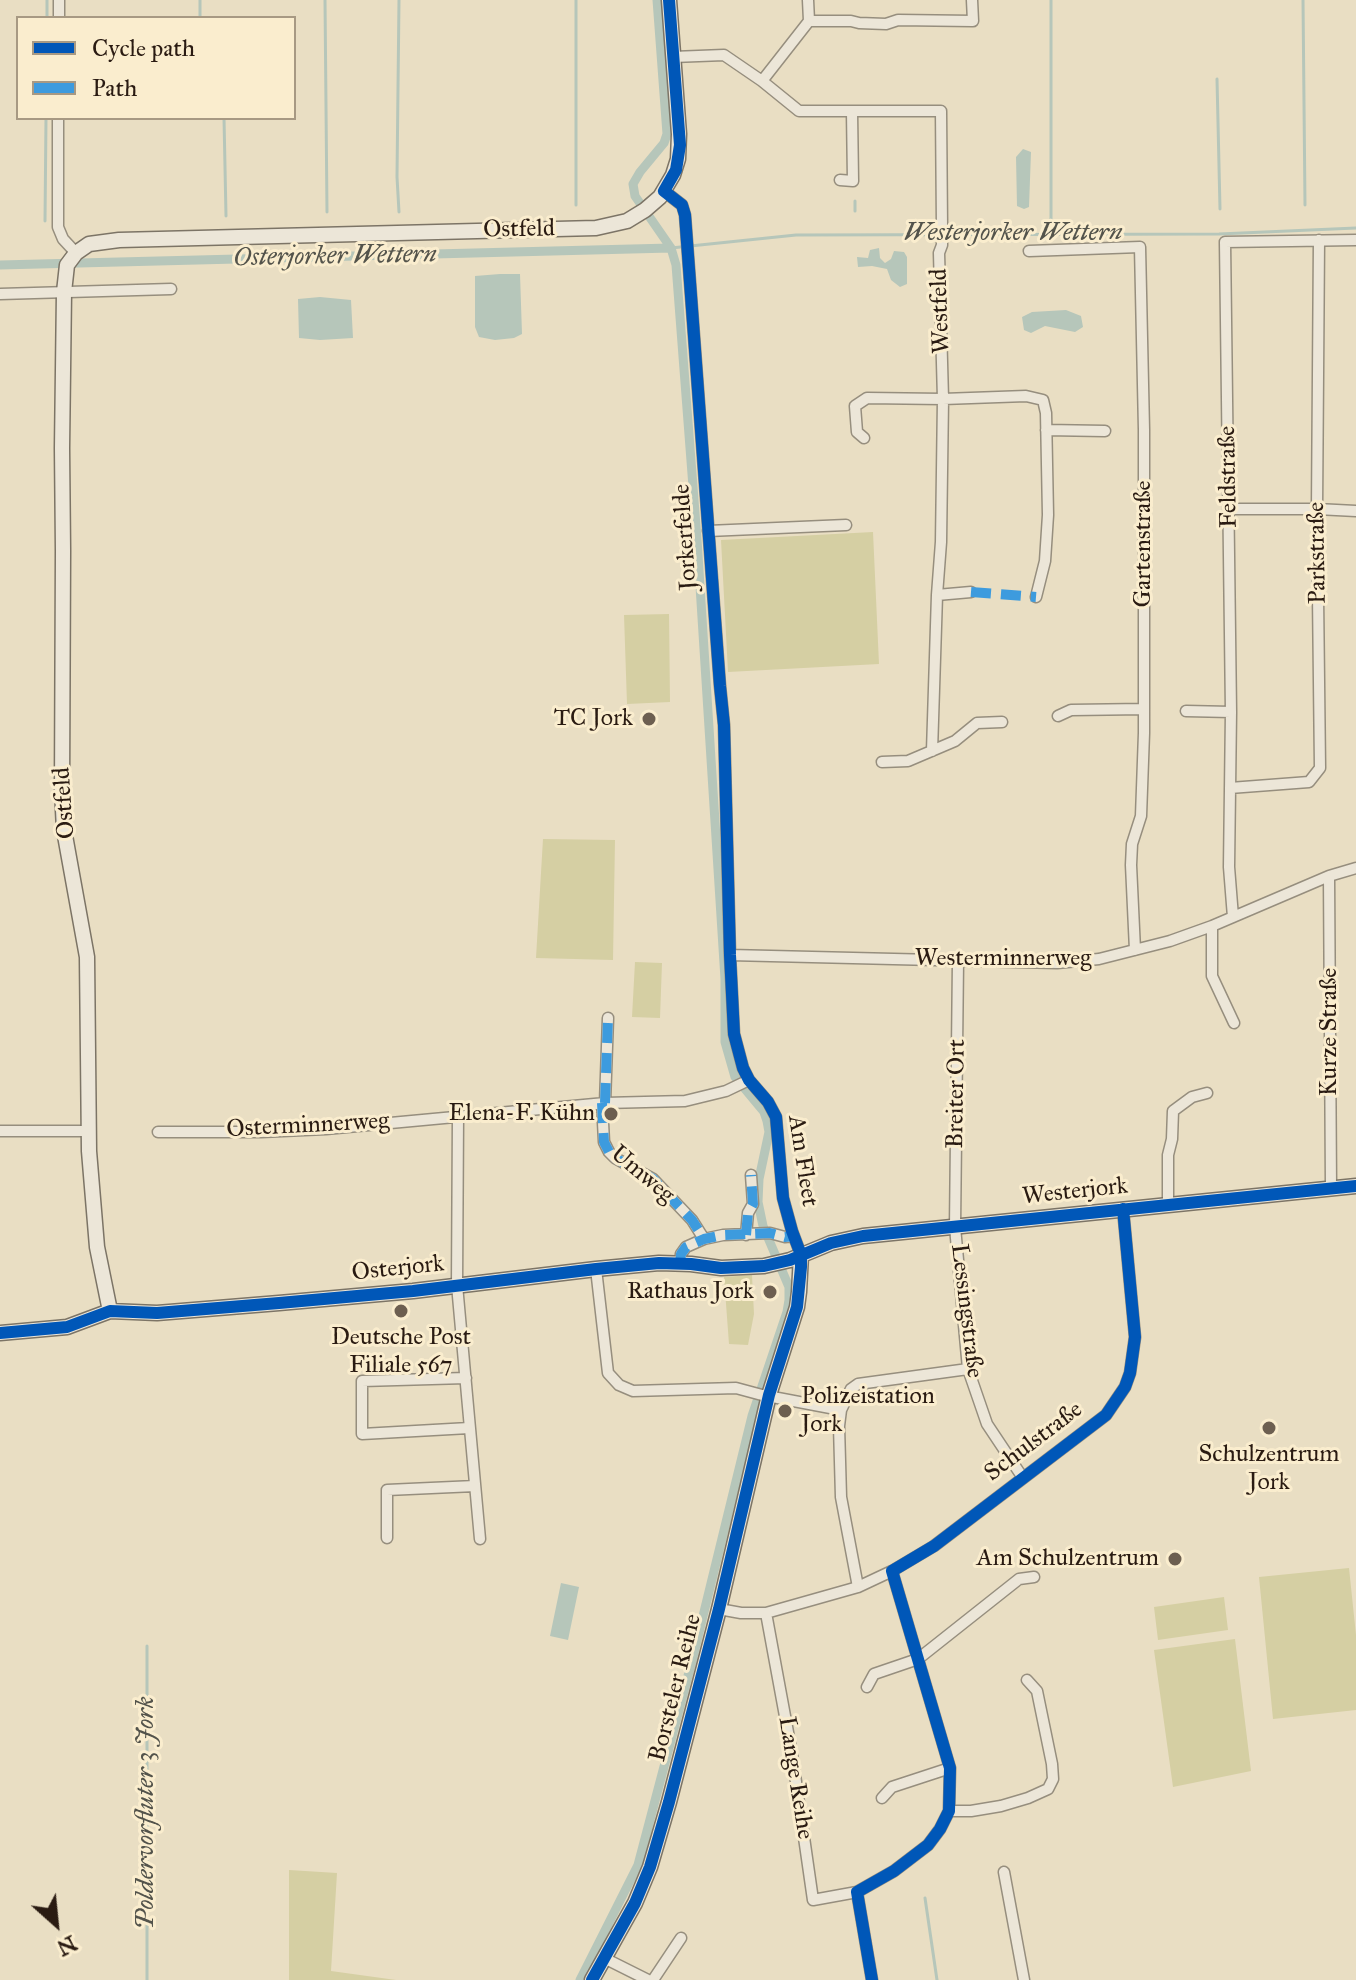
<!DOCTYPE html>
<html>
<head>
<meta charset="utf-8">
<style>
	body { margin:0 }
	#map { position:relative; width:1356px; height:1980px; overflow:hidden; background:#e9dec3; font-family:"IM FELL Great Primer",serif }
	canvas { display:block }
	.legend { position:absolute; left:16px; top:16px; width:280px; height:104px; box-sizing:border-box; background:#faedce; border:2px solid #a79983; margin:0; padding:10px 14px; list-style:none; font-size:24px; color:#2a1b12 }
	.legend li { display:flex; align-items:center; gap:16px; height:40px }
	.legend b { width:40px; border:2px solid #a79983 }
	.north { position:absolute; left:16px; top:1884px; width:80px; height:80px; -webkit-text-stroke:6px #faedce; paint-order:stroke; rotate:153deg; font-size:22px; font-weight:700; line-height:32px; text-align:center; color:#2a1b12 }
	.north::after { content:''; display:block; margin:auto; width:28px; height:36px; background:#2a1b12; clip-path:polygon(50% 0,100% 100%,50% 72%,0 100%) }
</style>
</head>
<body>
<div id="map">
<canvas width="1356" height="1980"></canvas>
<ul class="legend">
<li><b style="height:10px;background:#0057b8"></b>Cycle path</li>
<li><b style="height:10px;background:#3d9bde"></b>Path</li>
</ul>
<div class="north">N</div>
</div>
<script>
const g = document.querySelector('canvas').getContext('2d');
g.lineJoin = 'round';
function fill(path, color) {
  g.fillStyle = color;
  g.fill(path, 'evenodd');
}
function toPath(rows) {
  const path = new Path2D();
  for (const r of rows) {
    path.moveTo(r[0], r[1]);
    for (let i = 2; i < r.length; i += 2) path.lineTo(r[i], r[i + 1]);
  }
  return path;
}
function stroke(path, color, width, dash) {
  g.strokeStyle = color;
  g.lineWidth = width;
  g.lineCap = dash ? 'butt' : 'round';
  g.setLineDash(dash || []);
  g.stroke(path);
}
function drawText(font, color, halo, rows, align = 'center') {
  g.font = font + ' "IM FELL Great Primer",serif';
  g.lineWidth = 6;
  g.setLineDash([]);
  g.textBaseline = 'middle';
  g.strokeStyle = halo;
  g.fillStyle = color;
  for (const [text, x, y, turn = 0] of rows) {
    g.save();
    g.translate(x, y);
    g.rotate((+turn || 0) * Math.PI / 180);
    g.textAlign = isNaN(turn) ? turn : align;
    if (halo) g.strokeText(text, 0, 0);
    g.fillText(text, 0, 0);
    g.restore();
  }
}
const green = toPath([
	[873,532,879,664,728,672,721,540],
	[669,614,670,702,627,704,624,615],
	[543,839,615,840,613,960,536,958],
	[635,962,662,963,660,1018,632,1017],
	[752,1275,754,1314,748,1345,729,1344,724,1277],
	[1349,1568,1356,1635,1356,1710,1273,1719,1259,1577],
	[1224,1597,1228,1630,1158,1640,1154,1607],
	[1235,1639,1251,1771,1173,1787,1154,1650],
	[289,1870,337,1873,331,1971,396,1980,289,1980]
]);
const water = toPath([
	[1023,149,1031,152,1029,207,1024,209,1017,206,1016,157],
	[879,248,880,258,885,263,891,259,894,251,904,252,907,257,907,284,900,287,891,280,887,269,872,266,858,267,857,257,868,258,870,250],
	[500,274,520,274,522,334,514,338,495,340,479,337,475,327,475,276],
	[320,297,351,300,353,338,320,340,299,338,298,299],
	[1066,310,1081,316,1083,327,1075,332,1045,326,1031,333,1024,330,1022,317,1032,312],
	[561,1583,579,1587,568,1640,550,1636]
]);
const stream = toPath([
	[200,0,200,18],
	[325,0,327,212],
	[576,0,576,205],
	[1051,0,1051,221],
	[1303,0,1305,205],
	[47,18,47,0],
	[1217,79,1220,209],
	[224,118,226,216],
	[855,201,855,211],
	[399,212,397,177,399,0],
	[45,221,46,118],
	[671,248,796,235,1219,234,1356,228],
	[925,1898,937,1980],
	[147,1980,147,1646]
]);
const canal = toPath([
	[0,265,671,248],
	[580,1980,638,1865,693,1657,752,1416,787,1312,789,1300,789,1287,763,1226,758,1202,759,1179,769,1132,767,1121,764,1112,735,1077,725,1042,725,979,697,539,676,265,671,248,635,196,633,184,640,172,664,143,667,134,657,0]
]);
const street = toPath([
	[59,18,59,0],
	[809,21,851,21,859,23,886,24,898,20,973,21,972,0],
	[673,57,724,55,762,81,799,111,941,111,942,227,942,245,939,253,943,399,941,542,937,595,932,751],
	[762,81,809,21,808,0],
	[58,118,58,227,63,239,76,253],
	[840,180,853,181,852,112],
	[664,191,682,205,685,215,720,686,724,725,730,955,734,1034,743,1068,749,1080,768,1102,776,1117,783,1198,792,1231,801,1255],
	[1029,251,1140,247,1144,430,1144,733,1141,816,1132,844,1131,865,1135,950],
	[0,294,171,289],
	[1046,430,1105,431],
	[864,438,857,432,855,406,867,398,943,399,1026,396,1043,400,1046,413,1048,515,1045,561,1036,597],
	[1229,509,1317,509,1356,511],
	[708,531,846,525],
	[937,595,971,592],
	[1186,711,1231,712],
	[1058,716,1071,710,1144,709],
	[882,762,908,761,955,741,977,723,1002,722],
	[1230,788,1309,782,1320,768,1317,509,1319,240],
	[1329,876,1331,1188],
	[1233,917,1229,867,1231,712,1225,242,1356,240],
	[1212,926,1212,976,1234,1023],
	[730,955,1057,963,1099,959,1170,941,1212,926,1329,876,1356,868],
	[958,961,955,1227,968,1369,987,1424,1023,1478],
	[602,1103,604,1142,609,1152,615,1158,653,1179,692,1220,704,1239],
	[605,1103,608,1018],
	[458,1116,457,1285,480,1539],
	[0,1131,89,1131],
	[158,1132,261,1132,326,1129,605,1103,685,1101,726,1091,749,1080],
	[1168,1205,1168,1155,1172,1139,1173,1111,1192,1097,1207,1093],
	[746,1235,748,1213,753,1204,751,1175],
	[680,1264,681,1254,686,1247,704,1239,723,1235,770,1233,785,1237,794,1236],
	[596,1269,608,1373,619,1385,633,1391,736,1388,762,1395,841,1410,839,1426,841,1497,858,1587],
	[466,1378,362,1381,362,1434,469,1428],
	[841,1410,851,1389,858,1384,968,1369],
	[387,1538,387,1490,475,1486],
	[719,1609,741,1613,766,1613,858,1587,892,1571,934,1546,1106,1415,1125,1387,1130,1373,1135,1337,1123,1209],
	[766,1613,792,1754,813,1900,857,1892,894,1871,928,1845,940,1829,949,1811,950,1768,892,1571],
	[867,1687,874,1674,918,1659,1019,1579,1034,1577],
	[882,1798,892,1787,950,1768],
	[949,1811,971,1811,1001,1806,1028,1798,1048,1789,1053,1779,1052,1764,1037,1691,1027,1680],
	[1004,1872,1024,1980],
	[857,1892,872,1980],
	[604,1958,648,1980],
	[653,1980,681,1938]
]);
const secondary = toPath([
	[110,1311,97,1247,89,1151,87,957,64,830,62,790,63,551,62,448,64,292,67,265,76,253,89,244,119,240,596,228,627,221,645,210,660,197,673,175,678,159,679,134,669,0],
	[0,1333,67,1327,110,1311,157,1313,279,1303,413,1291,596,1269,659,1263,691,1264,721,1268,764,1266,790,1260,831,1243,863,1236,1356,1186],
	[592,1980,635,1903,650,1867,669,1802,719,1609,769,1395,797,1307,799,1292,801,1255]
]);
const quiet = toPath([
	[971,592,1036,597],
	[602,1103,604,1142,609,1152,615,1158,653,1179,692,1220,704,1239],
	[605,1103,608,1018],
	[746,1235,748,1213,753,1204,751,1175],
	[680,1264,681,1254,686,1247,704,1239,723,1235,770,1233,785,1237,794,1236]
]);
const cycleway = toPath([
	[0,1333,67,1327,110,1311,157,1313,279,1303,413,1291,596,1269,659,1263,691,1264,721,1268,764,1266,790,1260,831,1243,863,1236,1356,1186],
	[592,1980,635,1903,650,1867,669,1802,719,1609,769,1395,797,1307,801,1267,801,1255,792,1231,783,1198,776,1117,768,1102,749,1080,743,1068,734,1034,730,955,724,725,720,686,685,215,682,205,664,191,676,170,680,145,669,0],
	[872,1980,857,1892,894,1871,928,1845,940,1829,949,1811,950,1768,892,1571,934,1546,1106,1415,1125,1387,1130,1373,1135,1337,1123,1209]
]);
const markers = [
	[649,719,8,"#6d5f50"],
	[611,1114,8,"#6d5f50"],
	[770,1292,8,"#6d5f50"],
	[401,1311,8,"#6d5f50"],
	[785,1411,8,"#6d5f50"],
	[1269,1428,8,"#6d5f50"],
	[1175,1559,8,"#6d5f50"]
];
const streetNames = [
	["Ostfeld",519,230,-1],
	["Westfeld",941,311,-92],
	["Feldstraße",1229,477,-91],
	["Jorkerfelde",686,537,-94],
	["Gartenstraße",1144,544,-90],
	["Parkstraße",1318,553,-91],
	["Ostfeld",65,803,-94],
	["Westerminnerweg",1003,959],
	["Kurze Straße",1330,1032,-90],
	["Breiter Ort",957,1094,-89],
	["Osterminnerweg",308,1126,-3],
	["Am Fleet",802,1161,81],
	["Umweg",642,1175,40],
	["Westerjork",1075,1192,-6],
	["Osterjork",398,1269,-6],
	["Lessingstraße",966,1311,83],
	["Schulstraße",1034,1442,-37],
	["Borsteler Reihe",676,1688,-76],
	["Lange Reihe",795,1778,81]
];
const poiNames = [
	["TC Jork",633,719],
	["Elena-F. Kühn",595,1114],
	["Rathaus Jork",754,1292],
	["Deutsche Post",401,1338,"center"],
	["Filiale 567",401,1366,"center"],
	["Polizeistation",801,1397,"left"],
	["Jork",801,1425,"left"],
	["Schulzentrum",1269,1455,"center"],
	["Jork",1269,1483,"center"],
	["Am Schulzentrum",1159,1559]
];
const waterNames = [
	["Westerjorker Wettern",1013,234],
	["Osterjorker Wettern",335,257,-1],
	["Poldervorfluter 3 Jork",147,1813,-90]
];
fill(green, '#d5cfa3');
fill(water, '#b6c6ba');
stroke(stream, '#b6c6ba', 3);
stroke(canal, '#b6c6ba', 9);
stroke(street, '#968e7e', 13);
stroke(secondary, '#7c7466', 17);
stroke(street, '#ece6d8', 10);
stroke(secondary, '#ece6d8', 14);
stroke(quiet, '#3d9bde', 10, [20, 10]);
stroke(cycleway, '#0057b8', 12);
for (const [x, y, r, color] of markers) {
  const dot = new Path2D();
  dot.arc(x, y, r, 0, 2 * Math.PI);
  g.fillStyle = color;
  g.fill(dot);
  stroke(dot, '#faedce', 3);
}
drawText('24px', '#2a1b12', '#faedce', streetNames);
drawText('24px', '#2a1b12', '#faedce', poiNames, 'right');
drawText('italic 26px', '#53534b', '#faedce', waterNames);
</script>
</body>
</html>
